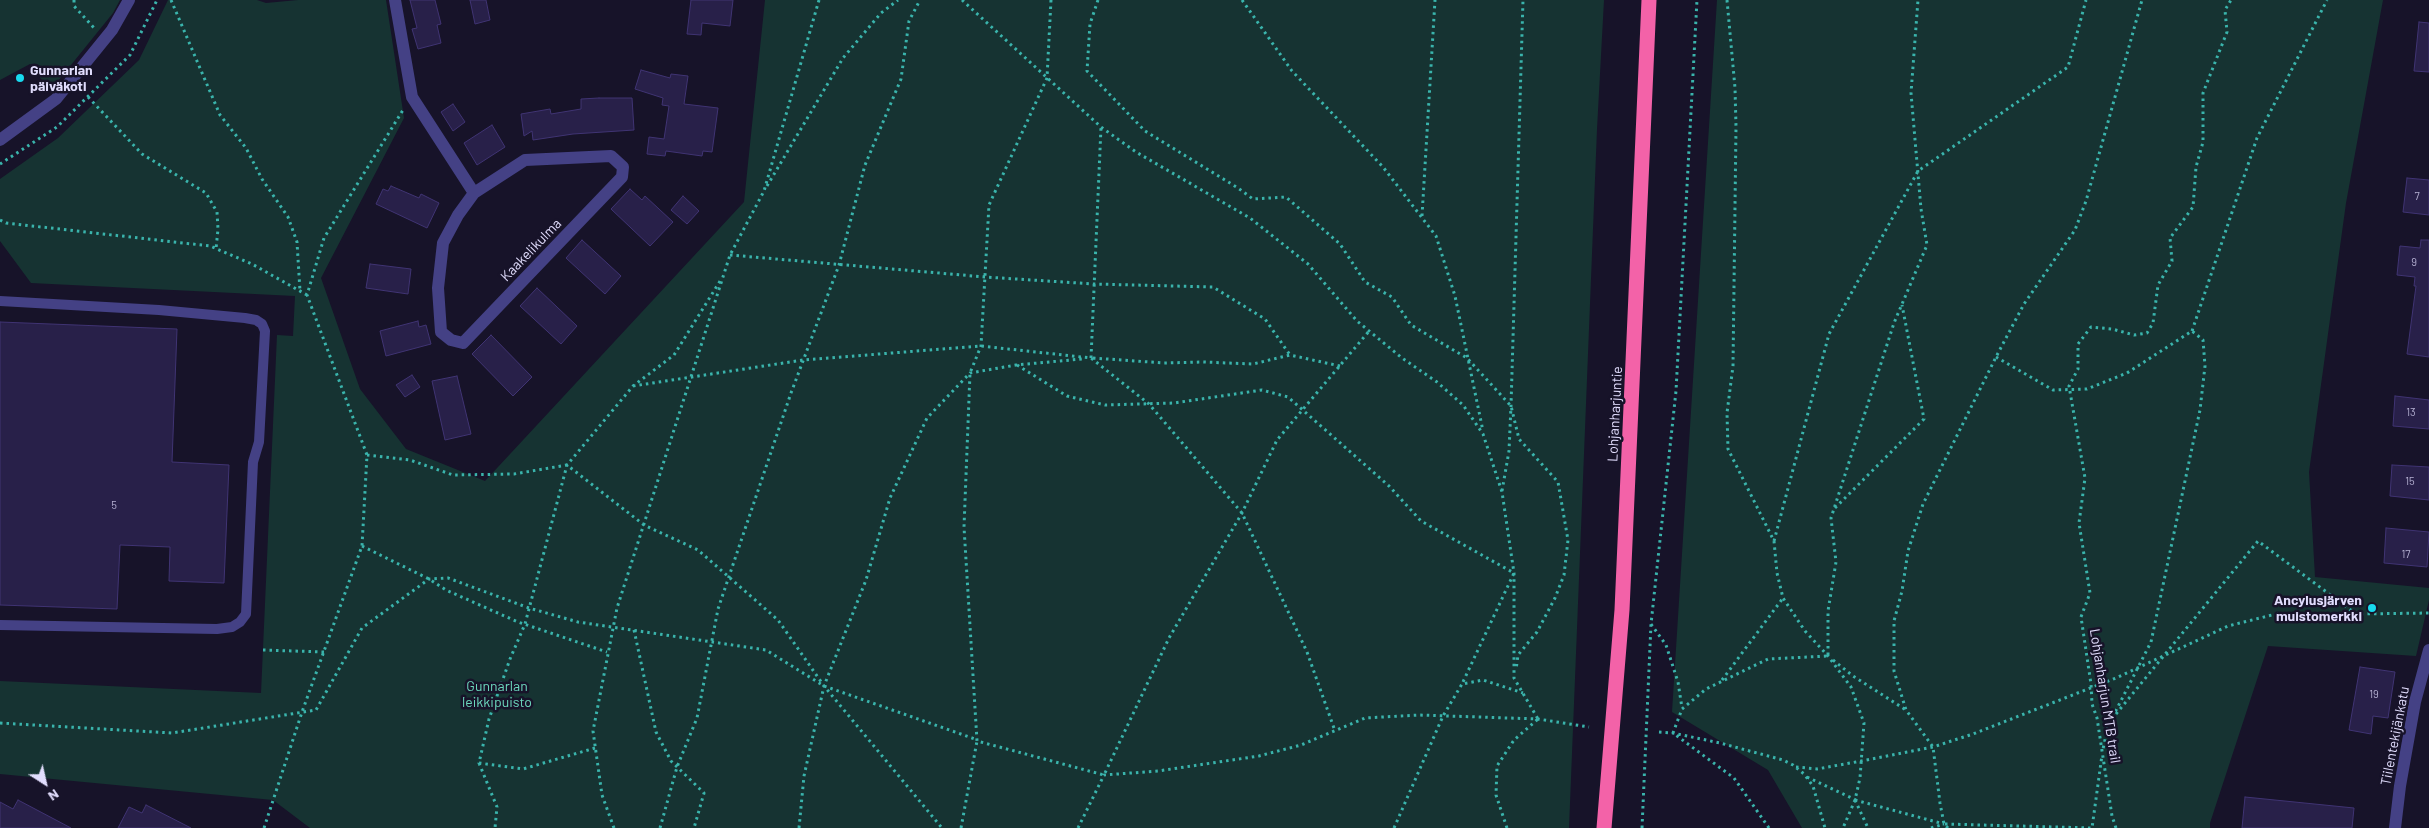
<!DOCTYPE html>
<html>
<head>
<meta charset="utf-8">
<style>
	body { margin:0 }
	#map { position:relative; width:2429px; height:828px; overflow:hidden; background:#171329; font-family:Barlow,sans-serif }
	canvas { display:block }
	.north { position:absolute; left:20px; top:758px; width:50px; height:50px; -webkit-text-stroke:4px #171329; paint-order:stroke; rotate:145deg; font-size:14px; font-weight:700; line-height:20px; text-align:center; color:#e1ddfd }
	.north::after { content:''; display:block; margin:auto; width:18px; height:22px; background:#e1ddfd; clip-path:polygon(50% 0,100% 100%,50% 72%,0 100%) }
</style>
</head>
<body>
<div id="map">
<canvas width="2429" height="828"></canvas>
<div class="north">N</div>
</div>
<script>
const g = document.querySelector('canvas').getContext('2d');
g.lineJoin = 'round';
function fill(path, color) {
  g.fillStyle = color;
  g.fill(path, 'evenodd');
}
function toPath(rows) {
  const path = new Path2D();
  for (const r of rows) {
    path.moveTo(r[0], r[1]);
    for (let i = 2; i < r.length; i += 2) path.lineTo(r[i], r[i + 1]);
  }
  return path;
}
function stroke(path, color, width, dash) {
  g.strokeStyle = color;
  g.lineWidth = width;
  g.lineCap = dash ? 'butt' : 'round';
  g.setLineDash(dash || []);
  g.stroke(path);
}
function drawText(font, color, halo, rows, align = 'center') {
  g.font = font + ' Barlow,sans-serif';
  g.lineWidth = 5;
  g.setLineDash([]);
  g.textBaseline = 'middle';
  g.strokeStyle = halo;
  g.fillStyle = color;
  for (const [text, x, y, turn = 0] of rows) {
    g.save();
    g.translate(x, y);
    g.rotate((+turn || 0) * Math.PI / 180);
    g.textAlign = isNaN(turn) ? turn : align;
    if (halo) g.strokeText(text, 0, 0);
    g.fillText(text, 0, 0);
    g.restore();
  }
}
const green = toPath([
	[0,0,120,0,113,13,50,91,30,64,0,80],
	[168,0,257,0,266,3,298,0,386,0,404,118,321,278,360,389,406,449,485,481,744,202,765,0,1604,0,1597,129,1569,828,310,828,273,800,0,774,0,681,261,693,277,335,293,336,295,296,31,283,0,241,0,179,58,138,139,60],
	[1717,0,2383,0,2346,203,2309,472,2315,577,2429,588,2429,600,2416,656,2268,646,2210,823,2210,828,1802,828,1768,770,1672,712]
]);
const building = toPath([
	[410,0,435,0,441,24,437,25,441,43,418,49,412,29,417,28,410,0],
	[470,0,486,0,490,20,475,24,470,0],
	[691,0,733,0,730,26,702,23,701,35,687,34,691,0],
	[2419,22,2429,23,2429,72,2414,71,2419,22],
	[641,70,670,78,671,74,688,76,684,104,718,108,712,152,703,151,702,156,666,151,665,156,647,154,649,137,664,139,669,106,662,105,663,98,635,89,641,70],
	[599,98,632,98,634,130,573,134,533,140,532,131,524,136,521,114,550,109,551,114,581,109,581,99,599,98],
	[453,104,465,122,453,131,441,112,453,104],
	[492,125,505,147,477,165,464,143,492,125],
	[2407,178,2429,180,2429,215,2403,212,2407,178],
	[391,186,419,198,421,194,439,203,427,228,376,204,383,189,388,191,391,186],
	[630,189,642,200,645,196,673,222,650,246,611,209,630,189],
	[683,196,699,211,687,224,671,210,683,196],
	[582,240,621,276,605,294,566,258,582,240],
	[2421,240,2429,240,2429,357,2407,354,2416,286,2414,286,2415,277,2397,275,2400,246,2420,248,2421,240],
	[370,264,411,269,408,294,366,288,370,264],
	[537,288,577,326,561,344,520,306,537,288],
	[418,321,419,327,426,325,431,344,386,356,380,331,418,321],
	[0,322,177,329,172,462,229,465,224,583,169,581,170,547,120,545,117,609,0,605,0,322],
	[491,335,532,377,513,396,472,354,491,335],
	[412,375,420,387,405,397,396,385,412,375],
	[457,376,471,434,445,440,432,381,457,376],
	[2395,396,2429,400,2429,429,2393,426,2395,396],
	[2392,465,2429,467,2429,500,2390,496,2392,465],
	[2386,528,2429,532,2427,567,2384,563,2386,528],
	[2360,667,2395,672,2388,718,2373,716,2371,734,2349,730,2360,667],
	[2245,797,2354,808,2352,828,2242,828,2245,797],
	[18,800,71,828,0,828,0,802,13,809,18,800],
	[146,805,191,828,118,828,129,807,142,813,146,805]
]);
const path = toPath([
	[74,0,74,6,95,29],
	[171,0,220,115,246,148,262,179,288,217,297,242,300,291],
	[962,0,1101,127,1136,152,1250,218,1308,264,1357,321,1402,358,1437,382,1463,405,1483,434,1502,492,1514,573,1514,678,1538,719],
	[1051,0,1047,78,989,205,981,346,970,373,964,527,977,741,1104,775,1169,638,1242,513,1277,440,1370,330],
	[1098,0,1090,24,1087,71,1145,131,1238,188,1253,199,1286,197,1340,244,1365,282,1392,297,1411,325,1467,358,1511,406,1519,439,1558,482,1568,540,1564,575,1555,598,1537,632,1518,655,1516,670],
	[1242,0,1292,71,1383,167,1436,236,1455,296,1483,431],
	[1727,0,1735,88,1736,127,1733,366,1727,413,1728,449,1774,541,1777,573,1783,598,1805,631,1828,656,1851,687,1864,723,1860,778,1855,800,1843,828],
	[88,97,142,154,206,193,217,212,218,229,216,249],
	[0,164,57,127,130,55,157,0],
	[767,186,843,58,881,13,898,0],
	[1422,216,1435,0],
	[0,220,6,223,210,246,252,264,307,295],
	[730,255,985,277,1094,284,1213,287,1265,319,1290,355],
	[2192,331,2257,138,2327,0],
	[1996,357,2053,390,2087,389,2127,373,2192,331,2203,340,2205,366,2200,410,2151,642,2108,726,2103,749],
	[1091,358,1101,127],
	[1093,358,1164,363,1203,362,1253,364,1290,355,1340,366],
	[1017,365,1067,396,1105,405,1174,403,1262,390,1288,397,1389,486,1421,521,1514,573,1462,684],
	[633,386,803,360,981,346,1091,358,1149,404,1242,513,1307,652,1335,731],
	[367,455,410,460,453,475,514,474,567,465,644,525,698,550,778,620,824,686,942,828],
	[1502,491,1509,451,1511,406,1523,0],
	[1835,508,1924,419,1902,305],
	[1774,541,1829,334,1918,171,2068,67,2086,0],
	[362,546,429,579,446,590,518,622,607,652],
	[1651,624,1666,645,1678,682,1682,708],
	[634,630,656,732,671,761,704,793,694,828],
	[263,650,324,652],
	[1828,655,1828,611,1836,562,1831,518,1894,323,1927,245,1921,209,1911,93,1918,0],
	[1833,660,1853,676,1906,710],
	[1722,680,1783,598],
	[2116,714,2258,541,2356,614,2429,613],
	[0,723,172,733,316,710,362,628,429,579,448,578,529,608,578,622,766,650,824,686,975,739],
	[1659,732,1673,733,1720,743,1783,760,1793,765,1804,774,1813,786,1825,828],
	[595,748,523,769,479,763,489,719,510,659,525,624,567,465,633,386,674,355,722,278],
	[479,763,497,807,495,828],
	[1796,767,1817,769,1856,762,1933,747,1973,734,2116,678,2228,626,2276,614,2356,614],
	[1807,777,1856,800],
	[1855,800,1944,824],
	[1855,800,1868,828],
	[1945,824,2092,828,2102,755],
	[264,828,302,712,362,546,367,455,307,295,324,238,403,110],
	[614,828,602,795,593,731,617,608,730,255,764,191,819,0],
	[660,828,677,767,697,718,718,609,791,393,839,265,865,165,901,79,909,21,920,0],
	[799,828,804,776,824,686,866,580,890,498,927,418,970,373,1016,365,1082,359],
	[961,828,977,741],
	[1078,828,1104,775,1158,771,1259,756,1301,745,1365,718,1419,715,1538,719,1589,727],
	[1394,828,1443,716,1462,684,1483,680,1523,693],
	[1507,828,1496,795,1497,766,1514,740,1538,719],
	[1642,828,1651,624,1676,391,1697,0],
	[1769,828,1734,778,1673,733,1682,709,1706,689,1768,659,1828,656],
	[1931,828,1944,824],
	[1948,828,1944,824,1940,803,1933,747,1906,710,1894,671,1894,621,1902,591,1908,551,1923,504,1996,357,2024,304,2075,230,2086,201,2142,0],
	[2116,828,2112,816,2097,718,2092,704,2091,684,2081,617,2090,593,2079,523,2085,478,2069,386,2078,369,2078,344,2091,327,2112,329,2134,335,2147,333,2153,323,2158,285,2172,261,2170,238,2193,207,2196,167,2203,142,2203,93,2227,32,2225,10,2231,0]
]);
const lane = toPath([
	[0,301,159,310,245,318,256,320,262,324,265,331,259,442,253,462,246,614,240,622,232,627,217,629,0,625]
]);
const street = toPath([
	[395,0,412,97,474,193],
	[0,140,56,99,112,30,129,0],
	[611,156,623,167,622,177,463,343,451,340,441,332,438,288,443,243,458,215,474,193,525,160,611,156],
	[2395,828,2400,786,2415,702,2429,650]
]);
const highway = toPath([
	[1604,828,1622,610,1649,0]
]);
const markers = [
	[20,78,5,"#18d9ee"],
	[2372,608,5,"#18d9ee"]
];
const numberNames = [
	["7",2417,196],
	["9",2414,262],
	["13",2411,412],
	["15",2410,481],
	["5",114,505],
	["17",2406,554],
	["19",2374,694]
];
const poiNames = [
	["Gunnarlan",30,70],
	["päiväkoti",30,86],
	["Ancylusjärven",2362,600,"right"],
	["muistomerkki",2362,616,"right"]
];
const streetNames = [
	["Kaakelikulma",531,250,-46],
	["Lohjanharjuntie",1615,414,-87],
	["Lohjanharjun MTB trail",2105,696,81],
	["Tiilentekijänkatu",2395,736,-79]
];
const parkNames = [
	["Gunnarlan",497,686],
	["leikkipuisto",497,702]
];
fill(green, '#163332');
fill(building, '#282049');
stroke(building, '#403473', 1);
stroke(path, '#3ab4ac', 3, [2.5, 4]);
stroke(lane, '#444185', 10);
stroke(street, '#444185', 12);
stroke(highway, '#f362a8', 15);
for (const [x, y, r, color] of markers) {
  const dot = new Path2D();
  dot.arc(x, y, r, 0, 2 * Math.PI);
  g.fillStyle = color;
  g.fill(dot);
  stroke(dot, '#171329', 2);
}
drawText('11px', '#b3aed0', null, numberNames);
drawText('bold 14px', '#e1ddfd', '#171329', poiNames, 'left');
drawText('14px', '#e1ddfd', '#171329', streetNames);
drawText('14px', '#6dd9be', '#171329', parkNames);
</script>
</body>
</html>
